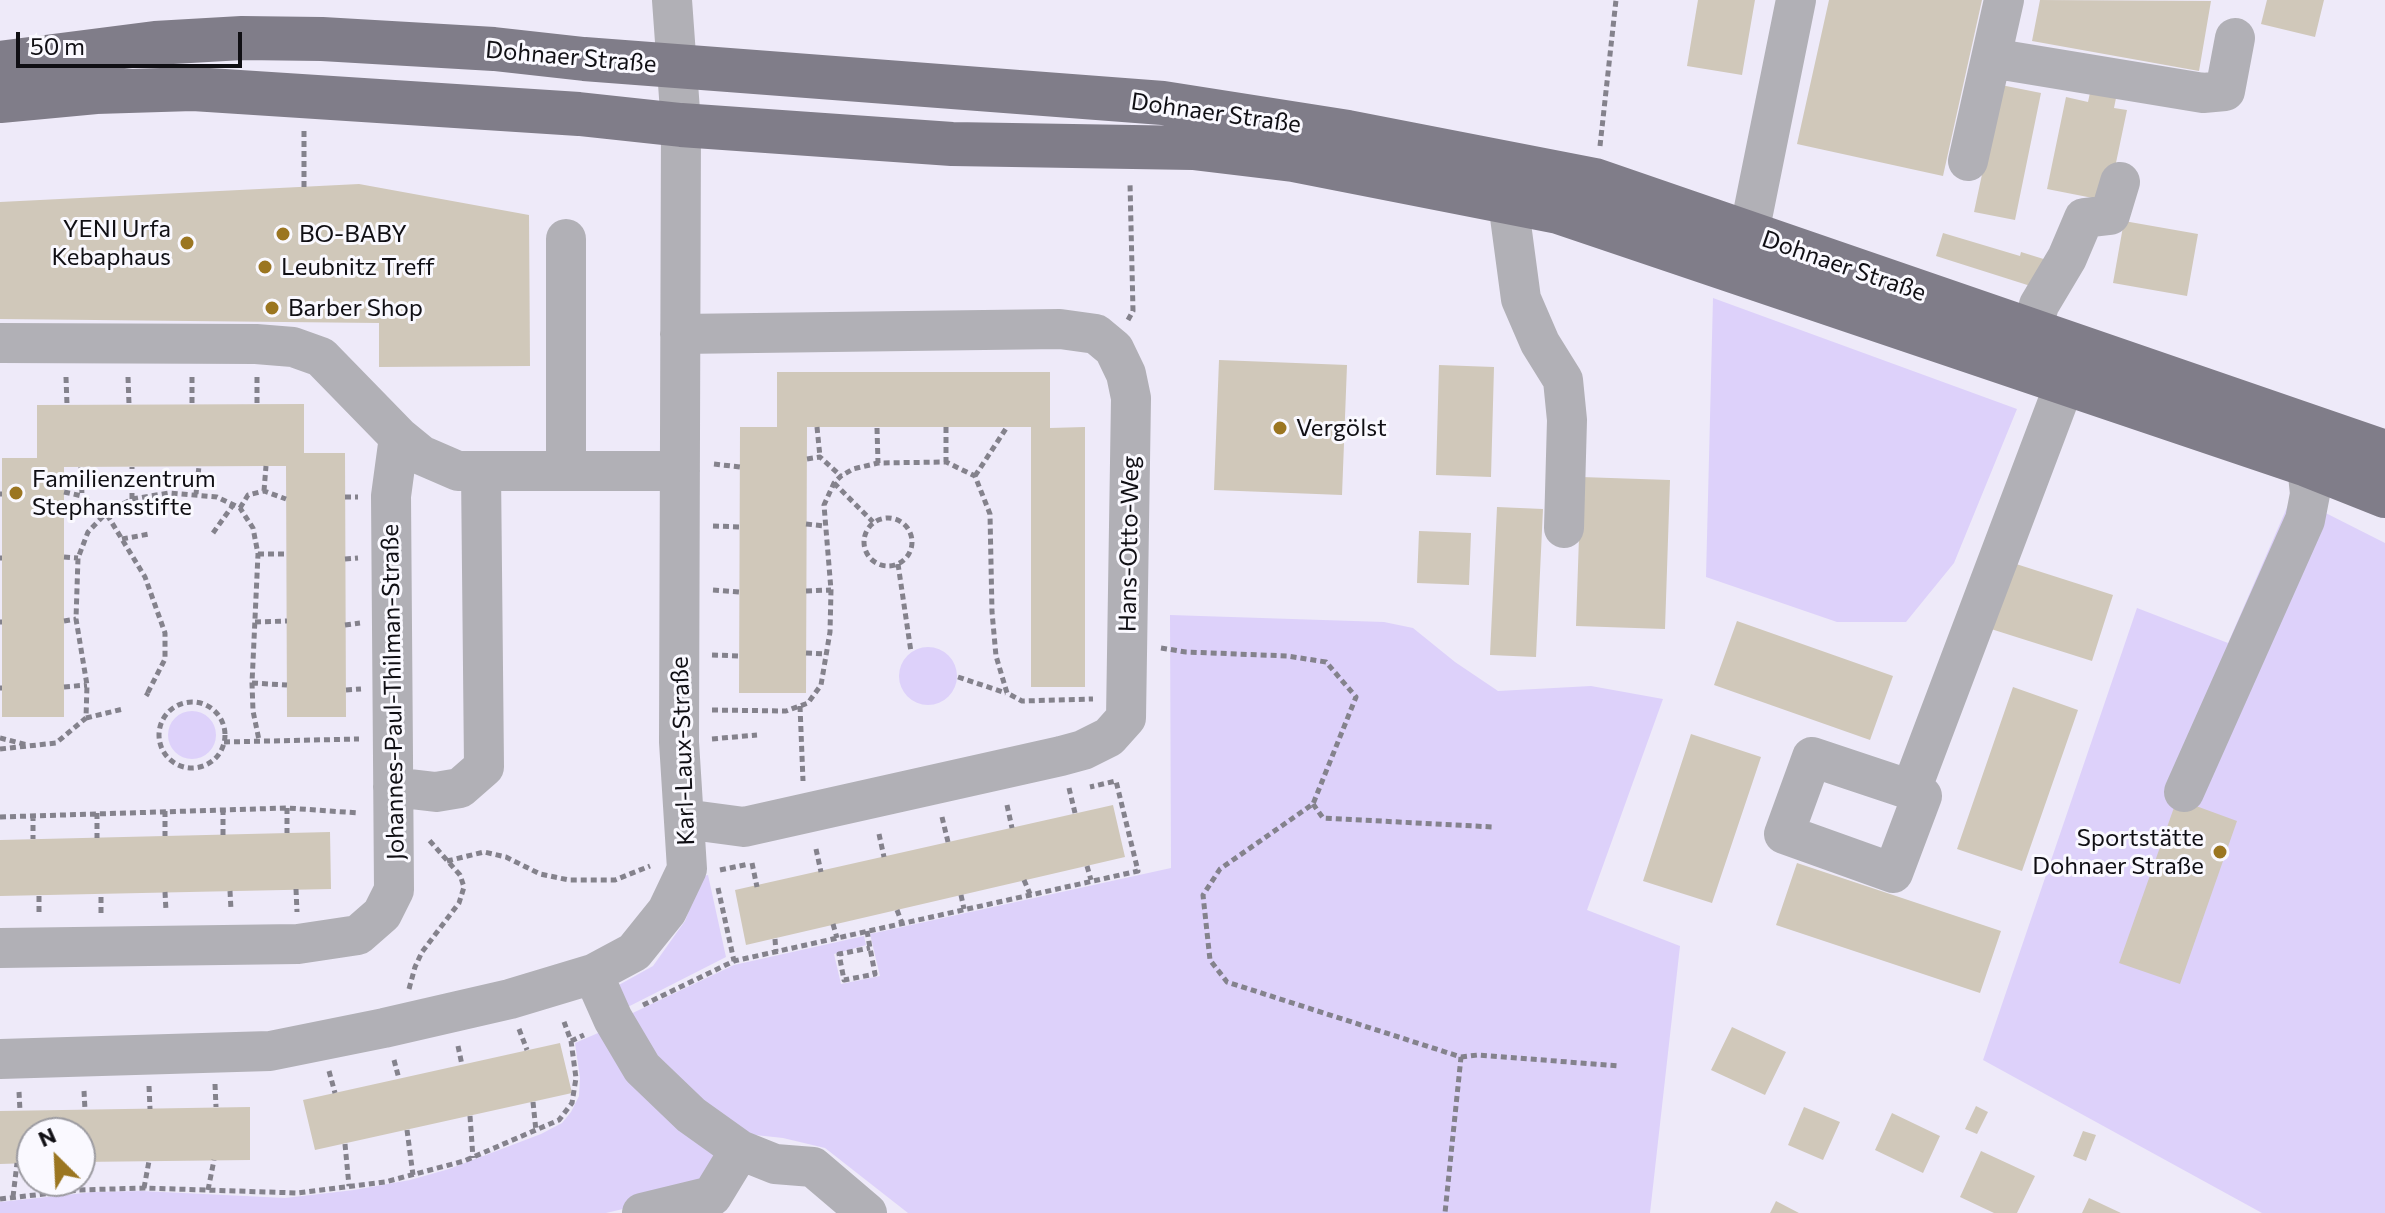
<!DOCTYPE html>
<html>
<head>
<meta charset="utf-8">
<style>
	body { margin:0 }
	#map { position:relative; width:2385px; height:1213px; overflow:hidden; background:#eeeaf9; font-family:Commissioner,sans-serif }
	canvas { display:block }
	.north { position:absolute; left:16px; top:1117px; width:80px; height:80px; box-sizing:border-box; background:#faf9ff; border:2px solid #9c9ba1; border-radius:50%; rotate:336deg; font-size:22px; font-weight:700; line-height:32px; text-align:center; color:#100f14 }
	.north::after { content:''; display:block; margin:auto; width:28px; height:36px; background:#9b7621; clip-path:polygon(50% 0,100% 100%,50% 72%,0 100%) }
	.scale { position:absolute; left:16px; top:32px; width:226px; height:36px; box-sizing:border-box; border:4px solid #100f14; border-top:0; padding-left:10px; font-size:24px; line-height:28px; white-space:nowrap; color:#100f14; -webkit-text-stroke:6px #faf9ff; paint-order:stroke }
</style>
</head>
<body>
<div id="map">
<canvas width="2385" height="1213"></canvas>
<div class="north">N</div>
<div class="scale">50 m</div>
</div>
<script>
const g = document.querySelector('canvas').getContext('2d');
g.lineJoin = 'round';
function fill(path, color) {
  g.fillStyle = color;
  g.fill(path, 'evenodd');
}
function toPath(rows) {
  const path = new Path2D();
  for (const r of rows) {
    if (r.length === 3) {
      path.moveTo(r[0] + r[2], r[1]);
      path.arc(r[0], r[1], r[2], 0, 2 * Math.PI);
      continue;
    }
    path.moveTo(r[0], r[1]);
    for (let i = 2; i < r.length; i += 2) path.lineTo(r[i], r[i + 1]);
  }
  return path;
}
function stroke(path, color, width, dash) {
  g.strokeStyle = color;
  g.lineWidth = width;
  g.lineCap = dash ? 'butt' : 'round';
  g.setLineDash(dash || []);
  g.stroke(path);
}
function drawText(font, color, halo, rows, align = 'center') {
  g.font = font + ' Commissioner,sans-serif';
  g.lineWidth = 6;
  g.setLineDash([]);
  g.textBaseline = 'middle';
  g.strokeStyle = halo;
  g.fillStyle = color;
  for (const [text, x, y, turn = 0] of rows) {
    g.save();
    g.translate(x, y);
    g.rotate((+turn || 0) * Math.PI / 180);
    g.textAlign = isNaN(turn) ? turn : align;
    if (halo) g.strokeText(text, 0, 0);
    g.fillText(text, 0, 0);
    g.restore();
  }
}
const green = toPath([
	[1713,298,2017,409,1954,563,1906,622,1837,622,1706,577],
	[2292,496,2385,543,2385,1213,2262,1213,1983,1060,2137,608,2228,643],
	[1170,615,1384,622,1413,628,1455,662,1498,691,1591,686,1663,699,1587,910,1680,946,1650,1213,908,1213,825,1148,783,1138,737,1133,620,1019,734,965,864,936,866,945,834,954,841,984,880,976,870,934,1171,868],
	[928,676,29],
	[192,735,24],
	[708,875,726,957,616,1013,608,991,653,966,685,921,702,876],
	[605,1030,712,1145,719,1169,712,1188,606,1213,0,1213,0,1202,93,1192,142,1191,285,1198,354,1190,410,1180,449,1169,541,1134,562,1123,571,1112,579,1096,580,1078,575,1043]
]);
const building = toPath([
	[1698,0,1755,0,1742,75,1687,66],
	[1829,0,1982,0,1943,176,1797,144],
	[2040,0,2211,1,2199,71,2032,41],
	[2267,0,2324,0,2315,37,2261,24],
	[2001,85,2041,93,2015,220,1974,212],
	[2091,88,2117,93,2114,108,2127,110,2108,201,2047,189,2066,97,2088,102],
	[359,184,529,215,530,366,379,367,379,323,0,319,0,202],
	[2124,221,2198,234,2187,296,2113,283],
	[1943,233,2020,256,2021,252,2050,261,2040,289,1936,256],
	[1219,360,1347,365,1342,495,1214,490],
	[1439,365,1494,367,1491,477,1436,475],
	[777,372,1050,372,1050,428,1085,427,1085,687,1031,687,1031,427,807,427,806,693,739,693,740,427,777,427],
	[304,404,304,453,345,453,346,717,287,717,286,466,266,466,64,467,64,717,2,717,2,458,37,458,37,405],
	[1581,477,1670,480,1665,629,1576,626],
	[1497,507,1543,509,1536,657,1490,655],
	[1419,531,1471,533,1469,585,1417,583],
	[2013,563,2113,595,2092,661,1991,629],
	[1737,621,1893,676,1870,740,1714,685],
	[2013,687,2078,710,2022,871,1957,849],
	[1691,734,1761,757,1712,903,1643,881],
	[2177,799,2237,821,2180,984,2119,963],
	[1113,805,1125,857,746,945,735,890],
	[330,832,331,889,0,896,0,840],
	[1797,863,2001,931,1980,993,1776,925],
	[1732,1027,1786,1052,1765,1095,1711,1070],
	[560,1043,572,1093,315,1150,303,1100],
	[1976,1106,1988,1112,1977,1134,1965,1129],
	[250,1107,250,1160,80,1162,80,1133,32,1133,32,1163,0,1164,0,1111],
	[1804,1107,1840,1122,1823,1160,1788,1145],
	[1892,1113,1940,1136,1923,1173,1875,1150],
	[2083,1131,2096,1135,2086,1161,2073,1156],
	[1981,1151,2035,1176,2017,1213,1994,1213,1960,1197],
	[2089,1198,2121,1213,2082,1213],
	[1776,1201,1799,1213,1770,1213]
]);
const path = toPath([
	[304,131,304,190],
	[1600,146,1616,0],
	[1128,320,1133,311,1130,183],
	[66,377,67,405],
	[128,377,129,404],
	[192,377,192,405],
	[257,377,257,404],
	[817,427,820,457],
	[946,427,946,462],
	[877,428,878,463],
	[807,459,820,457,841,476],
	[714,464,740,467],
	[81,467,82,496],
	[975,476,1007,427],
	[834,483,873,522],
	[264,491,266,466],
	[64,492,82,496,106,513,145,577,165,633,165,659,146,696,148,693],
	[0,494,2,494],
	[196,494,199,466],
	[345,497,358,497],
	[132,499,132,467],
	[240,508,248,495,264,491,286,499],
	[888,542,24],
	[806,524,825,526],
	[713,526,740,527],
	[213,533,233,505],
	[122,539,149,534],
	[258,554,286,554],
	[64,557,78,558],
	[0,558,2,558],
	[345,559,358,558],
	[898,564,911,652],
	[713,590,740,592],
	[806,591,831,590],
	[64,621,76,619],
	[0,622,2,622],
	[255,622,287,621],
	[345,625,360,623],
	[1161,648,1186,652,1287,656,1326,662,1356,697,1313,804,1220,869,1203,895,1210,960,1227,982,1461,1057,1445,1213],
	[806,653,825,654],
	[712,655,739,656],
	[958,677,1006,693],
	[252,683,287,685],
	[64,687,87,685],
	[0,688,2,688],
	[346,690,361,689],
	[192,735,33],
	[800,706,803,781],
	[712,710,786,711,808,703,821,685,830,632,831,590,824,505,834,483,841,476,853,469,878,463,946,462,975,476,990,514,992,612,996,656,1007,693,1022,701,1093,699],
	[86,718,123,709],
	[0,738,28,745],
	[712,739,757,735],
	[224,742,359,739],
	[0,749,56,743,86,718,87,685,76,619,78,558,88,532,106,513,132,499,169,493,217,497,240,508,253,528,258,554,252,683,253,711,259,740],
	[1069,788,1075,813],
	[1313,804,1323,818,1493,827],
	[1007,805,1012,828],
	[287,808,287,833],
	[223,809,223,835],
	[165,811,165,836],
	[97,813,97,838],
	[33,815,33,839],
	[0,817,287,808,359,813],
	[942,817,948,842],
	[879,834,884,857],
	[816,849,821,872],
	[447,861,484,852,506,857,540,874,569,880,615,880,650,866],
	[752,863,757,887],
	[1087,866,1091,880],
	[720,870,749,864],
	[1024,880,1030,894],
	[718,888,734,961],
	[296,889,297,912],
	[230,891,231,910],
	[165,892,166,911],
	[961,895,964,909],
	[39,896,39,915],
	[897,910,902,923],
	[101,913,101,894],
	[833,924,837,938],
	[867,931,870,948,875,974,844,980,839,954,870,948],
	[775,939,776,952],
	[409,989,415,967,422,952,459,903,464,887,460,875,429,840],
	[643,1005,734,961,1138,871,1116,781,1090,787],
	[519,1029,527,1050],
	[571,1041,584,1035],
	[458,1046,462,1065],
	[1461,1057,1478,1055,1620,1066],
	[394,1060,399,1079],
	[329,1071,335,1093],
	[215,1084,216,1107],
	[149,1086,150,1109],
	[84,1091,85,1110],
	[19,1092,20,1111],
	[533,1102,536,1131],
	[470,1116,473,1158],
	[407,1130,413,1175],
	[345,1144,349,1186],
	[80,1179,82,1162],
	[144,1188,149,1161],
	[208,1190,214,1160],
	[13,1197,17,1163],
	[0,1199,79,1190,144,1188,297,1193,385,1182,464,1161,559,1120,572,1103,576,1078,571,1041,563,1019]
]);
const minor = toPath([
	[1991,58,2203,93,2225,91,2235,38],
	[1968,161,2004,0],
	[1508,202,1521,299,1540,343,1563,380,1567,420,1564,528],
	[1749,233,1796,0],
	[2032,331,2039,305,2067,258,2084,218,2110,215,2120,182],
	[680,334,1060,329,1096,334,1114,349,1126,374,1131,398,1126,718,1109,737,1083,750,1061,756,744,827,684,819],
	[0,343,256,344,293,347,321,357,399,437,421,455,458,471,680,471],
	[566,471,566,239],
	[393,787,436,792,460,788,484,767,481,471],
	[1911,790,1922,796,1893,873,1784,834,1812,757,1911,790,2065,383],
	[2184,792,2305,520,2310,494,2307,465],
	[0,948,298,944,358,935,382,914,394,890,391,496,399,437],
	[593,974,613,1019,642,1068,691,1115,740,1150,775,1164,813,1167,867,1213],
	[0,1059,270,1051,384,1028,510,999,593,974,634,952,667,911,687,869,679,742,681,125,672,0],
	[642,1213,712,1196,740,1150]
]);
const major = toPath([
	[0,63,155,43,242,38,322,39,494,49,584,59,1163,103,1348,132,1595,180,2385,452],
	[0,101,96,92,193,89,579,114,681,125,952,144,1193,148,1293,160,1558,212,2307,465,2385,496]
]);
const markers = [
	[283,234,8,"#9b7621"],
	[187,243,8,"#9b7621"],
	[265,267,8,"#9b7621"],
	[272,308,8,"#9b7621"],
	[1280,428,8,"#9b7621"],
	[16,493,8,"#9b7621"],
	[2220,852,8,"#9b7621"]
];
const streetNames = [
	["Dohnaer Straße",571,57,5],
	["Dohnaer Straße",1216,113,8],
	["Dohnaer Straße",1844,266,19],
	["Hans-Otto-Weg",1129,544,-89],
	["Johannes-Paul-Thilman-Straße",393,692,-91],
	["Karl-Laux-Straße",683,751,-92]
];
const poiNames = [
	["YENI Urfa",171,229,"right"],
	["Kebaphaus",171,257,"right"],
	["BO-BABY",299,234],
	["Leubnitz Treff",281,267],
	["Barber Shop",288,308],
	["Vergölst",1296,428],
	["Familienzentrum",32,479],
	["Stephansstifte",32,507],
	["Sportstätte",2204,838,"right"],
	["Dohnaer Straße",2204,866,"right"]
];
fill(green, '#ddd1fa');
fill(building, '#d0c8ba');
stroke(path, '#84828c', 5, [6, 4]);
stroke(minor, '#b1b0b6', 40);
stroke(major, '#807d89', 44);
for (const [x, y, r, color] of markers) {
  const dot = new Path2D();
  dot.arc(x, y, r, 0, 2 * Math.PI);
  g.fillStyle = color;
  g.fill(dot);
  stroke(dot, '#faf9ff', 3);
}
drawText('24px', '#100f14', '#faf9ff', streetNames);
drawText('24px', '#100f14', '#faf9ff', poiNames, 'left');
</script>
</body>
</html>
